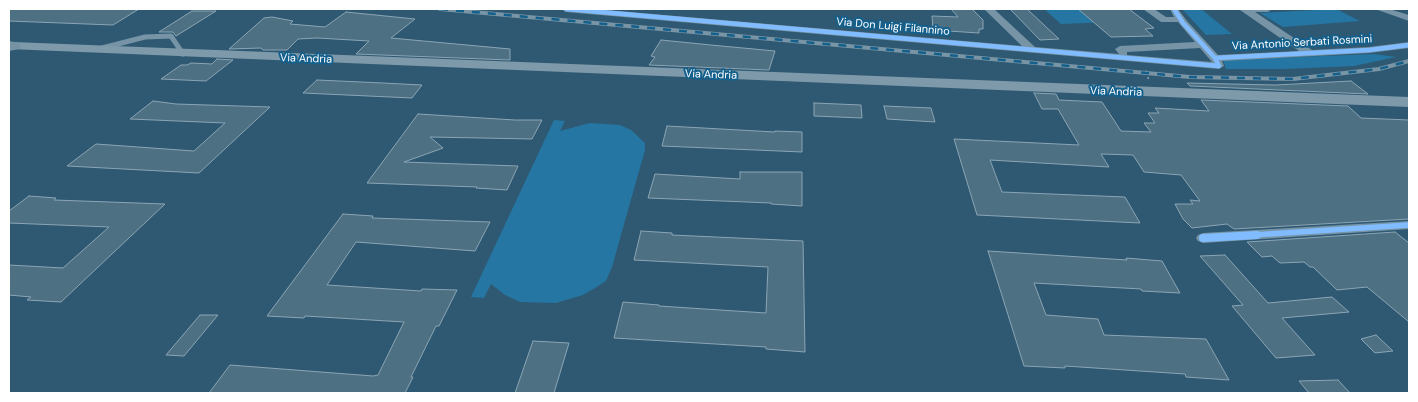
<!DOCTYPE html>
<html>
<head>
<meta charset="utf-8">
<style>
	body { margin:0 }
	#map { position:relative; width:1418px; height:402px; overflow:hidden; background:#2f5972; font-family:"DM Sans",sans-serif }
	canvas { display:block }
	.frame { position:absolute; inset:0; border:10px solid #fff; pointer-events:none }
</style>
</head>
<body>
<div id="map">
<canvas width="1418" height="402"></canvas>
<div class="frame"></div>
</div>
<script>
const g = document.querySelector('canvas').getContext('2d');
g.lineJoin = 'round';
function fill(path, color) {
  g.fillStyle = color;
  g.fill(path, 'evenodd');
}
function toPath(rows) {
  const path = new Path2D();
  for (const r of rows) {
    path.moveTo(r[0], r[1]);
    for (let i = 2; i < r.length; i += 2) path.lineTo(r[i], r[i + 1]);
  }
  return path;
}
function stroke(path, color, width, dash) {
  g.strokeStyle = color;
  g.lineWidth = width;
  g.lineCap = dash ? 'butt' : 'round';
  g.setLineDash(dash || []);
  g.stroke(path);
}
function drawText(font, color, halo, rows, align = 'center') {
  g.font = font + ' "DM Sans",sans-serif';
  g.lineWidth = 4;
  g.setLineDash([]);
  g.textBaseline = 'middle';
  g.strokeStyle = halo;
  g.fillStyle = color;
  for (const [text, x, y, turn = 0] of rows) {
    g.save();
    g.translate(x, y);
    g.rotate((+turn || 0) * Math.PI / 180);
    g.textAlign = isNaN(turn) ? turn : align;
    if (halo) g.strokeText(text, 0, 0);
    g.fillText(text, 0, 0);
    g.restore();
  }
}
const green = toPath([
	[1044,9,1097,9,1112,22,1061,24],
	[1182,9,1201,9,1232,34,1206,35],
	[1336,9,1360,21,1283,27,1260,13],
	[1374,54,1396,57,1354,66,1285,69,1226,69,1223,60],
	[554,120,565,121,560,131,590,123,620,125,631,130,645,143,645,150,612,267,606,281,595,288,583,295,556,303,520,302,505,295,491,284,484,298,471,297]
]);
const building = toPath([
	[9,9,139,9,113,25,9,21,9,9],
	[951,9,972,9,983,20,983,29,979,29,979,33,933,30,932,16,958,17,951,9],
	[1010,9,1027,9,1059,39,1040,40,1010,9],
	[1078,9,1129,9,1154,28,1145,29,1153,36,1111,37,1078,9],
	[192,11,216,11,176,36,173,32,159,32,192,11],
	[346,12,415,19,391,38,510,49,510,60,356,54,369,41,317,38,298,39,287,50,263,50,261,48,229,49,264,18,272,17,293,21,290,24,325,27,346,12],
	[661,40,711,45,775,51,769,70,649,65,655,57,651,56,661,40],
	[217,59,233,60,206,81,161,79,181,65,187,65,191,63,212,64,217,59],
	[317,80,383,83,422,85,412,98,303,93,317,80],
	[1351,81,1368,94,1190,86,1187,83,1276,85,1351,81],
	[1034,93,1056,94,1059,100,1102,102,1121,131,1151,132,1144,123,1155,123,1148,113,1159,113,1155,108,1209,111,1201,100,1348,106,1361,118,1409,120,1409,219,1234,229,1227,224,1192,228,1183,219,1175,204,1193,204,1190,200,1200,201,1181,175,1144,172,1133,155,1101,154,1109,167,990,160,1002,192,1125,197,1140,223,977,215,954,139,1079,145,1058,109,1042,109,1034,93],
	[153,101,176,104,270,107,199,173,67,166,96,144,194,151,225,123,130,119,153,101],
	[814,103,861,105,862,118,814,116,814,103],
	[884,106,931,108,935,122,887,119,884,106],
	[418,114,515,120,542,120,532,139,430,137,443,148,404,162,518,166,507,190,476,188,477,187,367,183,418,114],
	[667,126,775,132,775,131,802,132,802,152,662,146,667,126],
	[740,172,802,172,802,206,771,204,771,203,648,198,655,174,740,179,740,172],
	[29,196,56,198,54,200,165,204,61,302,27,300,31,297,9,295,9,265,63,268,109,227,9,223,9,211,29,196],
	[343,214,373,216,372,218,490,222,475,251,356,242,327,285,421,291,422,289,457,290,439,326,436,326,411,377,413,377,405,393,209,393,230,365,373,376,378,375,404,322,305,316,304,318,267,316,343,214],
	[641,231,672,233,672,235,803,241,805,352,766,349,766,347,614,338,623,302,659,305,659,306,766,313,768,267,634,260,641,231],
	[1395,232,1409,243,1409,322,1367,287,1337,290,1313,267,1310,267,1304,262,1280,263,1272,256,1262,257,1247,242,1395,232],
	[988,251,1127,260,1126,258,1162,261,1180,293,1142,291,1141,289,1034,283,1046,315,1098,319,1104,335,1206,339,1229,380,1186,377,1185,374,1065,366,1065,368,1024,366,988,251],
	[1225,255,1268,303,1332,297,1349,312,1282,318,1315,355,1276,358,1232,306,1243,305,1200,256,1225,255],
	[200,315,218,315,184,356,166,355,200,315],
	[1376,335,1393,351,1375,353,1361,339,1376,335],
	[533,341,569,343,554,393,515,393,533,341],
	[1338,380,1350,393,1309,393,1299,381,1338,380]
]);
const path = toPath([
	[1147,72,1145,71,1149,80]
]);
const service = toPath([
	[102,48,145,37,171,36,183,54]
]);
const minor = toPath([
	[561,9,595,9,1022,46,984,9,994,9,1035,47,1119,54,1115,49,1120,46,1195,42,1178,22,1161,22,1143,9,1154,9,1166,17,1174,17,1170,9,1178,9,1187,21,1218,55,1299,51,1240,10,1272,9,1268,12,1255,12,1312,50,1369,47,1409,42,1409,48,1369,53,1222,61,1224,66,1219,69,566,12,561,9],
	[1200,48,1212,62,1127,55,1127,52,1200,48],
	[1375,9,1389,9,1409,15,1409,21,1375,9],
	[1409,221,1409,229,1203,243,1198,241,1196,238,1198,235,1203,233,1409,221]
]);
const secondary = toPath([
	[13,42,1409,97,1409,107,9,49,9,43,13,42]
]);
const primary = toPath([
	[9,41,19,43,21,46,19,49,9,51,9,41]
]);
const rail = toPath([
	[440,9,1190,77,1293,79,1379,69,1409,61]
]);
const cyclewayFar2 = toPath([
	[566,9,1219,66,1215,58,1183,23,1174,9],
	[1215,58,1369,50,1409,45]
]);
const cyclewayFar1 = toPath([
	[1237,236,1409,225]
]);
const cycleway = toPath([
	[1203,238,1257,235]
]);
const farStreetnames = [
	["Via Don Luigi Filannino",893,27,5],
	["Via Antonio Serbati Rosmini",1302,43,-3],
	["Via Andria",306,59,2],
	["Via Andria",711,75,2],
	["Via Andria",1116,92,2]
];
fill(green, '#2576a2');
fill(building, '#4e7083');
stroke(building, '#8ba5b4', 1);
stroke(path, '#7694a5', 2, [2, 2.5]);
stroke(service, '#7694a5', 5);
fill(minor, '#7694a5');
fill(secondary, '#7e9aaa');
fill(primary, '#7693a5');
stroke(rail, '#7995a5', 4);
stroke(rail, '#14608d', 2.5, [8]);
stroke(cyclewayFar2, '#80bcff', 4.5);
stroke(cyclewayFar1, '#80bcff', 5.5);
stroke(cycleway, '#80bcff', 8);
drawText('11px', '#fff', '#14608d', farStreetnames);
</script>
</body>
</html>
